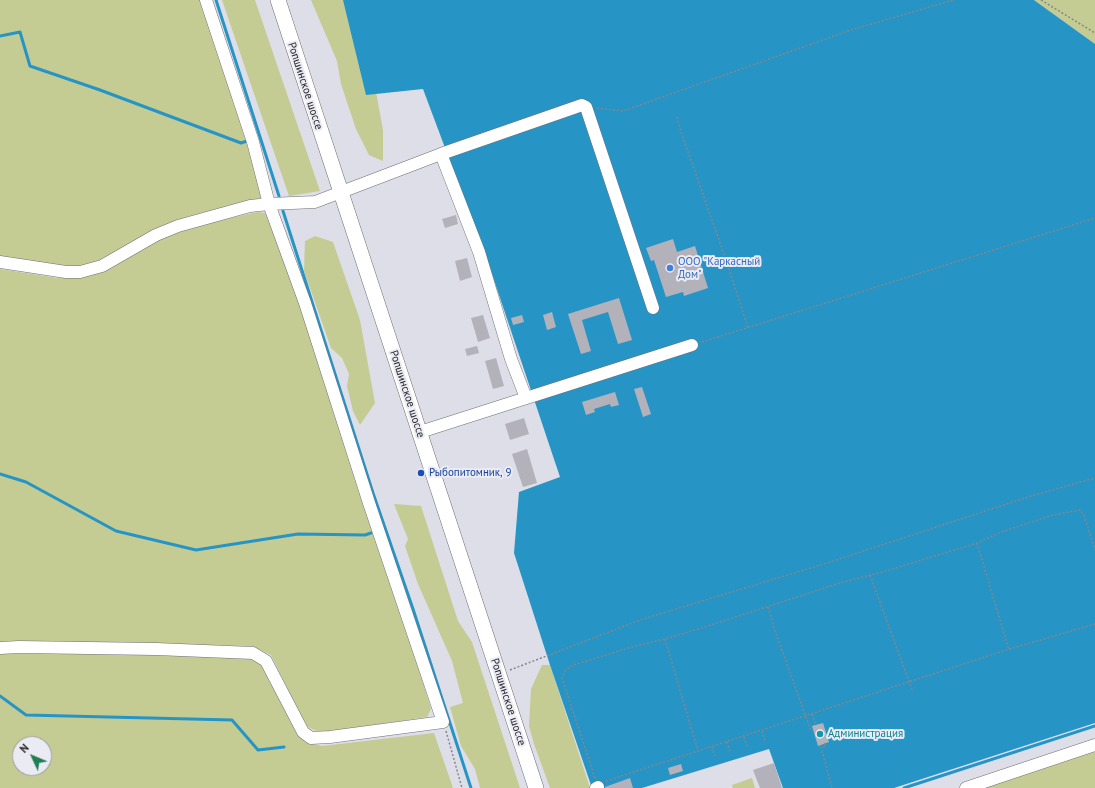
<!DOCTYPE html>
<html>
<head>
<meta charset="utf-8">
<style>
	body { margin:0 }
	#map { position:relative; width:1095px; height:788px; overflow:hidden; background:#dddee7; font-family:"PT Sans",sans-serif }
	canvas { display:block }
	.north { position:absolute; left:12px; top:736px; width:40px; height:40px; box-sizing:border-box; background:#ebebf4; border:1px solid #9c9ca3; border-radius:50%; rotate:314deg; font-size:11px; font-weight:700; line-height:16px; text-align:center; color:#262629 }
	.north::after { content:''; display:block; margin:auto; width:14px; height:18px; background:#217e55; clip-path:polygon(50% 0,100% 100%,50% 72%,0 100%) }
</style>
</head>
<body>
<div id="map">
<canvas width="1095" height="788"></canvas>
<div class="north">N</div>
</div>
<script>
const g = document.querySelector('canvas').getContext('2d');
g.lineJoin = 'round';
function fill(path, color) {
  g.fillStyle = color;
  g.fill(path, 'evenodd');
}
function toPath(rows) {
  const path = new Path2D();
  for (const r of rows) {
    path.moveTo(r[0], r[1]);
    for (let i = 2; i < r.length; i += 2) path.lineTo(r[i], r[i + 1]);
  }
  return path;
}
function stroke(path, color, width, dash) {
  g.strokeStyle = color;
  g.lineWidth = width;
  g.lineCap = dash ? 'butt' : 'round';
  g.setLineDash(dash || []);
  g.stroke(path);
}
function drawText(font, color, halo, rows, align = 'center') {
  g.font = font + ' "PT Sans",sans-serif';
  g.lineWidth = 4;
  g.setLineDash([]);
  g.textBaseline = 'middle';
  g.strokeStyle = halo;
  g.fillStyle = color;
  for (const [text, x, y, turn = 0] of rows) {
    g.save();
    g.translate(x, y);
    g.rotate((+turn || 0) * Math.PI / 180);
    g.textAlign = isNaN(turn) ? turn : align;
    if (halo) g.strokeText(text, 0, 0);
    g.fillText(text, 0, 0);
    g.restore();
  }
}
const green = toPath([
	[0,0,201,0,254,167,261,198,232,205,186,217,91,264,72,268,0,257],
	[222,0,255,0,320,191,289,196],
	[311,0,635,0,374,81,383,130,383,161,369,155,356,129,341,84,337,61],
	[1034,0,1095,0,1095,44],
	[257,212,265,213,274,232,303,315,408,634,431,709,427,717,321,733,306,726,271,655,252,646,0,642,0,269,58,278,80,278,158,240,184,229],
	[315,236,333,242,360,320,375,403,360,425,353,411,347,386,349,374,342,358,331,348,304,271,305,241],
	[394,504,421,506,458,621,472,642,520,788,480,788,475,769,461,746,450,707,463,703,452,661,418,584,405,546,408,539],
	[0,652,252,657,264,665,293,725,305,742,322,746,434,733,453,788,0,788],
	[20,744,44,744,44,768,20,768],
	[542,665,550,665,590,788,550,788,534,744,529,726,531,689],
	[1095,749,1095,788,982,788],
	[752,778,755,788,733,788,732,785]
]);
const water = toPath([
	[343,0,1034,0,1095,44,1095,723,894,788,783,788,769,749,642,788,592,788,550,665,514,553,519,492,560,477,490,268,423,89,366,95]
]);
const stream = toPath([
	[216,0,279,196],
	[0,36,20,32,30,66,100,90,241,143,247,141],
	[283,211,373,493,413,609,471,788],
	[0,474,26,482,116,531,196,550,298,534,365,535,371,533],
	[0,696,26,715,232,720,258,750,284,747],
	[904,788,1095,726]
]);
const building = toPath([
	[456,215,458,224,445,228,442,219],
	[673,239,677,252,695,246,708,288,684,296,683,292,666,297,654,260,651,261,646,248],
	[467,258,472,277,460,281,455,261],
	[619,298,632,340,618,344,608,312,582,320,591,351,581,354,568,314],
	[552,312,556,327,547,330,543,315],
	[483,315,490,338,478,342,471,318],
	[522,315,524,322,513,325,511,318],
	[477,346,479,353,467,356,465,349],
	[496,358,504,386,493,389,485,361],
	[642,387,651,414,643,417,634,389],
	[615,392,619,405,611,407,610,404,594,409,595,412,586,415,582,402],
	[524,418,529,434,510,440,505,424],
	[527,449,537,483,523,487,512,454],
	[823,723,829,742,818,746,812,726],
	[774,763,782,788,760,788,753,770],
	[681,764,683,771,670,775,668,768],
	[630,778,633,788,605,788,605,787]
]);
const path = toPath([
	[1041,0,1095,33],
	[597,108,623,111,848,31,953,0],
	[677,117,681,132,726,260,748,328],
	[702,342,1095,218],
	[977,543,1009,650],
	[870,575,913,692],
	[768,607,774,628,811,731],
	[665,639,698,751],
	[510,670,640,620,827,563,1031,496,1095,478],
	[812,714,816,725],
	[446,731,462,788],
	[762,731,765,741],
	[744,737,747,746],
	[727,742,730,752],
	[825,743,826,746,821,747,832,788],
	[712,747,715,756],
	[595,778,562,678,565,671,573,665,635,646,665,639,711,625,840,583,886,571,977,543,1001,532,1053,515,1080,510,1084,515,1095,550],
	[606,781,1003,651,1095,624]
]);
const minor = toPath([
	[441,154,479,252,511,359,526,398],
	[0,262,66,272,80,272,102,266,156,235,178,226,250,206,269,204,315,202,441,154,582,105,586,107,653,308],
	[420,432,692,345],
	[0,648,19,647,156,649,253,653,266,661,303,732,311,738,330,737,443,722,369,503,305,303,269,204,253,142,206,0],
	[596,788,598,787],
	[966,788,1095,745]
]);
const major = toPath([
	[278,0,536,788]
]);
const markers = [
	[670,268,4,"#3f7fe0"],
	[421,473,4,"#1a4fb4"],
	[820,734,4,"#0f9aa8"]
];
const streetNames = [
	["Ропшинское шоссе",305,86,72],
	["Ропшинское шоссе",407,394,72],
	["Ропшинское шоссе",508,702,72]
];
const shopNames = [
	["ООО \"Каркасный",678,262],
	["Дом\"",678,275]
];
const transitNames = [
	["Рыбопитомник, 9",429,473]
];
const cultureNames = [
	["Администрация",828,734]
];
fill(green, '#c4cc93');
fill(water, '#2695c5');
stroke(stream, '#2695c5', 3);
fill(building, '#b3b2bb');
stroke(minor, '#6f6f77', 13);
stroke(major, '#6f6f77', 16);
stroke(path, '#85868c', 1.5, [2, 2]);
stroke(minor, '#fff', 12);
stroke(major, '#fff', 15);
for (const [x, y, r, color] of markers) {
  const dot = new Path2D();
  dot.arc(x, y, r, 0, 2 * Math.PI);
  g.fillStyle = color;
  g.fill(dot);
  stroke(dot, '#ebebf4', 1.5);
}
drawText('11px', '#262629', '#ebebf4', streetNames);
drawText('11px', '#366cbe', '#ebebf4', shopNames, 'left');
drawText('11px', '#164399', '#ebebf4', transitNames, 'left');
drawText('11px', '#0d838f', '#ebebf4', cultureNames, 'left');
</script>
</body>
</html>
